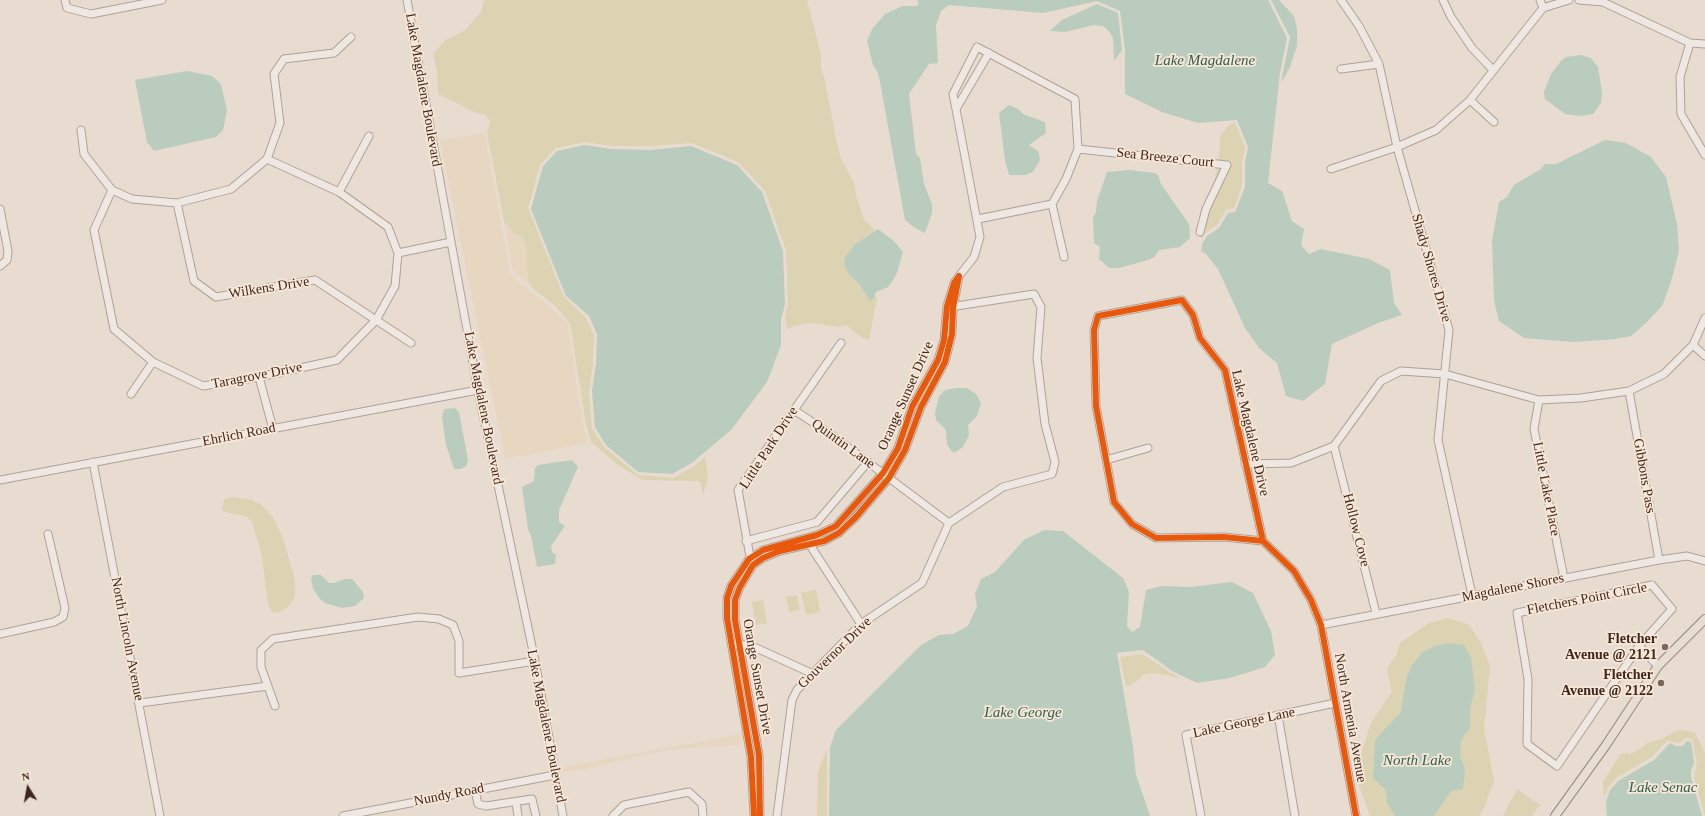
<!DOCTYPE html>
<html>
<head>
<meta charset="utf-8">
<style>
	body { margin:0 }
	#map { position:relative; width:1705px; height:816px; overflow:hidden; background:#e8dcd0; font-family:"Times New Roman",serif }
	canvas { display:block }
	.north { position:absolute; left:8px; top:768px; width:40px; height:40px; -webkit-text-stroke:3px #f8e7d6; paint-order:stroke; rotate:349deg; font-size:11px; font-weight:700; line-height:16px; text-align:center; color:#3e271e }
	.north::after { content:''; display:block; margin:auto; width:14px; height:18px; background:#3e271e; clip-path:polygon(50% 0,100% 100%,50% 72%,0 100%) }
</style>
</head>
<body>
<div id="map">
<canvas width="1705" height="816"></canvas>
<div class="north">N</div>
</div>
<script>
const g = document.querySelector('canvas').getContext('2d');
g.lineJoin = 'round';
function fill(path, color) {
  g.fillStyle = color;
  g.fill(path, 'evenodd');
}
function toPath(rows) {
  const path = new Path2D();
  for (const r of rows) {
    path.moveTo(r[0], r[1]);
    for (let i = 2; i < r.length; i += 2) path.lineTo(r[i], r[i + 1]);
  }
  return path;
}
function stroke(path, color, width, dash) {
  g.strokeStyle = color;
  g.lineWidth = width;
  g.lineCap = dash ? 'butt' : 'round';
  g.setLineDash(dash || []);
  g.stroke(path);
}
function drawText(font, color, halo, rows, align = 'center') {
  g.font = font + ' "Times New Roman",serif';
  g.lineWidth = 3.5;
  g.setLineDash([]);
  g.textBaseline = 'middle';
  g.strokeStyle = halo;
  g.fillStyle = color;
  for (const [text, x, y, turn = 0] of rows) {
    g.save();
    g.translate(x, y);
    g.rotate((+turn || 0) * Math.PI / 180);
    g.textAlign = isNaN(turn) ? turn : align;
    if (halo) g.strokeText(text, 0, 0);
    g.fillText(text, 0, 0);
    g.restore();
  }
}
const farmland = toPath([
	[485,133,510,274,554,310,568,324,583,424,588,443,505,459,440,140],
	[504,221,514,234,523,237,526,245,528,280,534,289,513,272],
	[747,733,750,737,739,745,666,750,585,769,563,772,562,767]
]);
const green = toPath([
	[484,0,807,0,821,54,821,69,825,81,837,144,841,158,854,183,857,199,864,220,875,230,855,244,845,257,844,264,848,273,859,284,870,301,875,296,877,298,869,340,864,339,846,325,839,327,811,323,794,326,787,329,785,316,788,305,786,250,765,191,738,162,692,143,651,146,611,146,585,142,556,148,540,165,528,208,564,297,586,318,594,335,593,363,589,392,592,428,604,447,638,475,673,478,694,466,705,457,708,477,703,496,701,484,699,481,643,480,618,465,591,442,586,424,570,323,556,307,534,289,528,280,526,245,523,237,514,234,504,221,487,132,491,121,484,114,477,113,438,94,437,72,433,53,446,40,464,31,481,12],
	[1235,123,1245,147,1242,162,1242,186,1234,208,1226,210,1217,225,1205,233,1201,239,1199,229,1212,191,1219,159,1220,136,1230,124],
	[230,497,251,500,262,505,274,519,282,536,294,576,295,595,291,604,279,613,272,612,268,604,262,557,252,521,245,516,229,513,222,510,224,500],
	[816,590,820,612,806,615,801,593],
	[797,595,800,610,789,612,786,597],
	[763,600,767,623,756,625,752,602],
	[1448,618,1469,625,1480,641,1490,666,1484,729,1494,781,1484,808,1479,816,1370,816,1358,782,1357,766,1371,723,1392,692,1387,668,1397,654,1400,643,1429,623],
	[1142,654,1171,673,1181,678,1153,673,1142,675,1137,681,1126,687,1120,657],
	[1682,730,1695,733,1705,753,1705,816,1694,777,1697,763,1692,739,1685,738,1682,742,1677,743,1668,740,1652,757,1616,778,1608,788,1604,798,1603,782,1621,753,1630,754,1640,749,1647,743,1662,739,1676,731],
	[827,749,827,816,817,816,818,771],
	[1517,789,1540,805,1532,816,1503,816]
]);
const water = toPath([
	[917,0,1268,0,1287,38,1280,73,1268,183,1282,191,1292,221,1304,229,1301,245,1309,254,1321,249,1369,259,1390,270,1394,303,1402,315,1378,323,1332,344,1325,384,1303,401,1286,396,1277,363,1259,348,1245,328,1218,269,1206,254,1201,251,1202,244,1207,236,1219,228,1228,213,1235,212,1245,187,1245,163,1248,147,1237,120,1198,123,1162,112,1125,94,1125,50,1120,11,1097,1,1043,13,949,5,941,11,936,25,938,63,929,64,909,94,916,154,920,158,924,184,932,204,932,213,925,233,915,228,905,220,880,82,877,71,873,65,867,41,872,29,885,14,903,6,917,6,919,2],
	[1271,0,1279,0,1294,16,1297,29,1297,46,1290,67,1281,83,1290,37],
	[1097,4,1118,13,1122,50,1114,61,1113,38,1109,31,1103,26,1094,25,1065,32,1050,31,1062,20],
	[1581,55,1591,58,1598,67,1602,92,1601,103,1593,114,1581,116,1565,114,1545,99,1544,92,1551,74,1561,61,1566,57],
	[187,71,212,76,221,84,227,110,223,130,216,137,154,151,147,142,135,80],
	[1009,105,1018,109,1023,114,1045,122,1046,133,1029,145,1038,151,1040,160,1033,172,1025,175,1009,175,1005,160,999,113],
	[1605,140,1626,143,1651,157,1666,177,1677,224,1679,251,1671,282,1662,306,1645,324,1631,336,1615,339,1574,342,1524,338,1499,321,1494,301,1492,241,1499,202,1507,197,1514,185,1541,169,1545,164,1556,164],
	[585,145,611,149,651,150,691,146,737,165,762,192,783,251,785,304,781,320,781,345,767,382,732,429,692,463,672,474,638,472,606,445,595,427,592,391,596,364,597,334,589,316,566,296,531,209,543,166,557,151],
	[1129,170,1155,173,1158,175,1161,184,1189,224,1190,238,1180,247,1159,250,1154,257,1148,260,1119,268,1109,268,1099,259,1100,247,1094,243,1093,217,1096,213,1097,201,1107,172],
	[878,229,894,241,903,252,897,273,892,282,888,287,876,292,874,298,870,301,859,284,848,273,844,264,845,257,855,244],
	[957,388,967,388,976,394,981,403,977,416,968,425,969,435,963,447,954,453,950,449,947,444,946,430,936,420,935,413,939,396,945,390],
	[455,408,459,412,468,460,466,466,461,469,454,469,446,445,442,417,444,409],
	[572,460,578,467,559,510,559,522,565,526,551,546,552,552,556,555,555,564,537,567,531,536,528,529,522,487,534,481,535,468,538,465],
	[1044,530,1063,531,1123,578,1129,592,1127,626,1132,632,1140,627,1146,590,1162,586,1191,587,1232,582,1253,593,1271,631,1275,655,1265,667,1230,678,1197,683,1172,671,1143,650,1117,653,1133,747,1136,775,1150,816,829,816,830,747,836,730,921,645,939,635,953,634,968,626,977,606,975,594,981,579,995,572,1024,540],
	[313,575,321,575,329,583,334,583,345,579,352,579,363,592,364,598,355,606,342,608,325,603,320,599,313,589,311,578],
	[1449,643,1464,645,1471,657,1475,690,1470,708,1470,728,1461,740,1460,756,1465,769,1463,789,1451,791,1434,816,1395,816,1387,803,1386,790,1373,778,1375,740,1401,712,1406,679,1412,665,1423,652,1435,646],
	[1686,741,1691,742,1694,763,1691,770,1691,777,1702,816,1607,816,1606,802,1610,790,1618,781,1654,760,1670,743,1676,746,1683,746]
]);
const minor = toPath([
	[65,0,67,8,91,14,162,0],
	[407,0,478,390,535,661,563,816],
	[1341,0,1359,26,1379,64,1397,147,1449,330,1438,440,1472,595],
	[1443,0,1451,17,1472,48,1493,70],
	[1540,0,1543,8],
	[1579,0,1603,2,1690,43,1705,44],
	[1690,43,1680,77,1681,114,1705,155],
	[989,53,956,109,953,94,977,47,1075,99,1078,149,1066,179,1052,204,1064,257],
	[1341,69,1379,64],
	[1470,100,1494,122],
	[956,109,980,237,974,257,959,276],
	[81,130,84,154,112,190,132,199,177,203,231,189,267,159,280,123,274,74,284,59,334,53,351,37],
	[1078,149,1227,165,1206,209,1200,232],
	[1331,169,1397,147,1436,130,1470,100,1543,8,1569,0],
	[112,190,94,230,114,329,153,362,203,386,259,377,337,360,376,320,395,286,398,253,388,227,339,192,267,159],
	[339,192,369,136],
	[177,203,194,281,216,297,315,280,411,343],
	[0,209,8,251,7,260,0,266],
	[978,219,1052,204],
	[398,253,451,242],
	[1693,345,1705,356],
	[259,377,273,429],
	[1629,391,1659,560],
	[131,394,153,362],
	[1539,400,1534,429,1564,578],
	[794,410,829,433,949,523],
	[1334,446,1376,613],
	[1106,460,1148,448],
	[93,462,160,816],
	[1245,464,1291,463,1334,446,1381,381,1401,371,1445,374,1539,400,1581,398,1629,391,1664,374,1693,345,1705,318],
	[0,480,478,390],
	[746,541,817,522,868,462],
	[1263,541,1224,537,1156,538,1132,524,1114,502,1096,406,1094,330,1098,316,1182,300,1193,315,1200,338,1225,370,1263,541,1294,571,1311,600,1321,625,1356,816],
	[808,542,861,624],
	[751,562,738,490,841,343],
	[1652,585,1672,609,1639,646,1557,766,1527,744,1528,679,1517,613,1652,585],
	[1321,625,1659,560,1687,556,1705,561],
	[0,634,54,622,63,617,65,608,48,534],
	[736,644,752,646,811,673],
	[1639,646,1658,666],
	[140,703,268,686],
	[275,706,261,667,261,650,273,639,418,617,439,619,453,625,459,641,459,673,535,661],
	[1278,715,1295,816],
	[475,790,478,804,486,806,532,799,536,816],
	[516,802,518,816],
	[343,816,555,775],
	[613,816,624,805,689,792,702,804,703,816],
	[754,816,751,757,727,618,727,598,731,586,749,559,763,550,817,535,836,526,883,473,898,448,912,407,938,360,944,340,947,306,954,283,959,276,953,308,952,334,945,362,921,407,905,450,889,478,856,517,839,533,824,541,780,551,763,558,753,565,740,587,735,600,735,620,759,755,760,816],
	[777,816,792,700,797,690,861,624,922,583,949,523,1003,487,1052,474,1055,462,1045,424,1037,358,1041,307,1034,294,950,307],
	[1201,816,1186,735,1335,703]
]);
const major = toPath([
	[1555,816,1606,745,1658,666,1705,619]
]);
const cycleway = toPath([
	[1263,541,1224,537,1156,538,1132,524,1114,502,1096,406,1094,330,1098,316,1182,300,1193,315,1200,338,1225,370,1263,541,1294,571,1311,600,1321,625,1356,816],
	[754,816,751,757,727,618,727,598,731,586,749,559,763,550,817,535,836,526,883,473,898,448,912,407,938,360,944,340,947,306,954,283,959,276,953,308,952,334,945,362,921,407,905,450,889,478,856,517,839,533,824,541,780,551,763,558,753,565,740,587,735,600,735,620,759,755,760,816]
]);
const markers = [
	[1665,647,4,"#7a665c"],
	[1661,683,4,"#7a665c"]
];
const streetNames = [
	["Lake Magdalene Boulevard",423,90,80],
	["Sea Breeze Court",1165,158,6],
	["Shady Shores Drive",1431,268,74],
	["Wilkens Drive",269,288,-9],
	["Taragrove Drive",257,376,-11],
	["Orange Sunset Drive",906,396,-66],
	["Lake Magdalene Boulevard",483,408,79],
	["Lake Magdalene Drive",1250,433,77],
	["Ehrlich Road",239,435,-11],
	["Quintin Lane",843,444,36],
	["Little Park Drive",769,448,-57],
	["Gibbons Pass",1644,476,80],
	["Little Lake Place",1546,489,79],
	["Hollow Cove",1356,530,76],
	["Magdalene Shores",1513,588,-11],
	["Fletchers Point Circle",1587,599,-11],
	["North Lincoln Avenue",127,639,79],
	["Gouvernor Drive",835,653,-44],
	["Orange Sunset Drive",757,677,80],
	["North Armenia Avenue",1350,718,80],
	["Lake George Lane",1244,723,-12],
	["Lake Magdalene Boulevard",546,726,79],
	["Nundy Road",449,795,-11]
];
const poiNames = [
	["Fletcher",1657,639],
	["Avenue @ 2121",1657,655],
	["Fletcher",1653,675],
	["Avenue @ 2122",1653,691]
];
const waterNames = [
	["Lake Magdalene",1205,61],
	["Lake George",1023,713],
	["North Lake",1417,761],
	["Lake Senac",1663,788]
];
fill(farmland, '#e8d7c0');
fill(green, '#dbd3b1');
fill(water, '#baccbe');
stroke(minor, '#ada198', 9);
stroke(major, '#93877f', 10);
stroke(minor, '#efe8e2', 7);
stroke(major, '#e7ddd3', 8);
stroke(cycleway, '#e8590c', 6);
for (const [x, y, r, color] of markers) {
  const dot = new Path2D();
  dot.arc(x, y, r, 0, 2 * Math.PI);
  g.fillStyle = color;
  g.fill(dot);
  stroke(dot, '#f8e7d6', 1.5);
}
drawText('14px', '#3e271e', '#f8e7d6', streetNames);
drawText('bold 14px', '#3e271e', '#f8e7d6', poiNames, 'right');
drawText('italic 15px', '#2d5f50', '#f8e7d6', waterNames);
</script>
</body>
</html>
